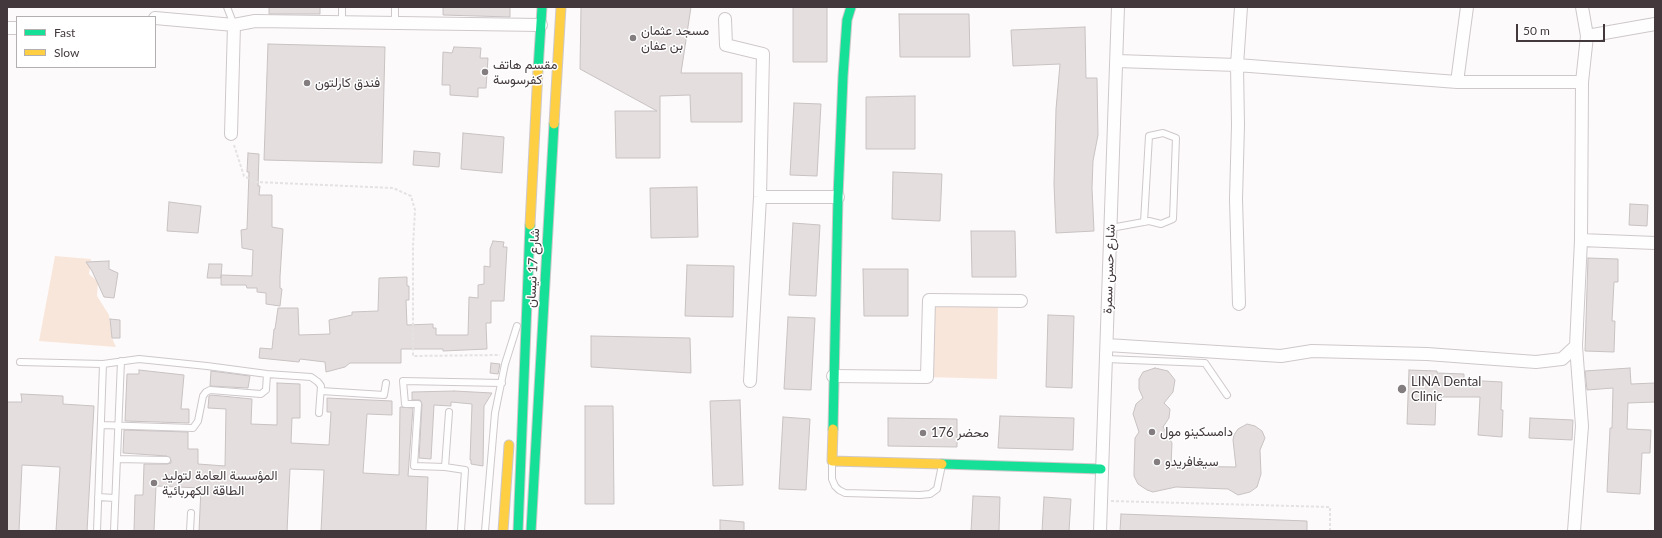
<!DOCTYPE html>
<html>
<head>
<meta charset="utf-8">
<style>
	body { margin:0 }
	#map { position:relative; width:1662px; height:538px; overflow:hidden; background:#fdfafb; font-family:Lato,sans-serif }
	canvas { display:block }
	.frame { position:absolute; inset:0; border:8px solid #43393d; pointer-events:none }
	.legend { position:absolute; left:16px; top:16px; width:140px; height:52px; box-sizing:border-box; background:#fff; border:1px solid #b4b0b1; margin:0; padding:5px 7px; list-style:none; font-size:12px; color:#43393d }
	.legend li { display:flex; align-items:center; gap:8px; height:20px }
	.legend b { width:20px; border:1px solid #b4b0b1 }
	.scale { position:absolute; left:1516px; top:24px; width:89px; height:18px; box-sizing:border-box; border:2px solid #43393d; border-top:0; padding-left:5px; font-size:12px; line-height:14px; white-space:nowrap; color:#43393d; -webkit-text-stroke:3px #fff; paint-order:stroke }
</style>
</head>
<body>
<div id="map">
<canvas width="1662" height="538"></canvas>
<div class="frame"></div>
<ul class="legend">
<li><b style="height:5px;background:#16e098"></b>Fast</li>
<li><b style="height:5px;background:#ffcf43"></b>Slow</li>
</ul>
<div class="scale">50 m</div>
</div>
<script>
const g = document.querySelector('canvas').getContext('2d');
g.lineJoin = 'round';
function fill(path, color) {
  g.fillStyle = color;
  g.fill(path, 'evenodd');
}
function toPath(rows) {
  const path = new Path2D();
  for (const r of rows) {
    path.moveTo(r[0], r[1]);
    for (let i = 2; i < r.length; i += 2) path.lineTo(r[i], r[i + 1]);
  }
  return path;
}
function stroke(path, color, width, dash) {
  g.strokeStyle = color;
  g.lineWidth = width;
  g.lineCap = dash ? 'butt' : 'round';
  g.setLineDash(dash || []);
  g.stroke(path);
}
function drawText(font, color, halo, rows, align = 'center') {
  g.font = font + ' Lato,Vazirmatn,sans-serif';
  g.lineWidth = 3;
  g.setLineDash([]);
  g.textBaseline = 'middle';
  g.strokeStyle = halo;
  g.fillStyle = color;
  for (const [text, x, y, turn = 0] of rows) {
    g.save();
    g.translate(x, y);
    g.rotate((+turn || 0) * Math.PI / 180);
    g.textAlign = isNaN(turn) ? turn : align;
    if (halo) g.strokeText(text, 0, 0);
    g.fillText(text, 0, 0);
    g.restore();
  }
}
const green = toPath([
	[55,256,91,259,89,274,98,282,97,296,109,315,112,338,116,347,39,341],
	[929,300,998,301,997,379,927,377]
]);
const building = toPath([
	[269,7,320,7,320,14,269,14,269,7],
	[443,7,510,7,510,17,443,15,443,7],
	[581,7,691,7,681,73,742,73,742,122,691,122,690,95,660,96,660,158,616,158,615,111,657,111,580,69,581,7],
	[793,7,827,7,827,62,793,62,793,7],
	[899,14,969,14,970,57,900,57,899,14],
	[1085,27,1086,78,1097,78,1098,135,1093,161,1092,188,1094,231,1056,233,1054,184,1056,109,1060,64,1013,66,1011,30,1085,27],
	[268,44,385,47,382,163,264,160,268,44],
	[454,47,481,48,480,58,488,58,486,88,478,88,478,97,450,95,450,85,442,85,443,52,452,53,454,47],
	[915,96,915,149,866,149,866,97,915,96],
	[794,103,821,104,817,176,790,175,794,103],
	[463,133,504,137,502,173,461,169,463,133],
	[414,151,440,153,439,167,413,165,414,151],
	[248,153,259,154,258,186,260,186,259,195,272,195,272,227,283,229,280,277,280,288,282,289,280,306,266,304,266,293,257,292,257,288,247,288,246,285,221,285,221,275,252,276,253,250,242,248,241,230,247,229,249,172,247,172,248,153],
	[893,172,942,174,940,221,892,219,893,172],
	[697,187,698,237,651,238,650,188,697,187],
	[169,202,201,206,198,233,167,231,169,202],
	[1630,204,1648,205,1647,226,1629,225,1630,204],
	[793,223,820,225,816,296,789,295,793,223],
	[971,231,1015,231,1016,277,972,277,971,231],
	[493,241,504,242,503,247,507,247,504,301,491,301,491,323,486,323,487,349,443,351,443,349,401,349,401,363,350,363,345,367,326,372,325,362,300,359,299,362,259,358,260,348,272,349,274,329,275,329,278,308,298,308,299,335,330,334,329,320,352,315,352,312,378,311,379,278,407,277,407,286,409,286,409,300,406,300,407,325,433,324,433,328,436,328,436,335,468,335,469,297,478,298,478,285,484,284,484,266,490,267,490,249,493,241],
	[1588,258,1618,259,1618,282,1614,282,1612,321,1615,321,1614,352,1585,351,1588,258],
	[109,261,109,269,118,273,114,298,104,297,92,271,86,262,109,261],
	[209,264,222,264,221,278,207,278,209,264],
	[687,265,734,266,733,317,685,316,687,265],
	[863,269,908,269,908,316,864,316,863,269],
	[1048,315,1074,316,1072,388,1046,387,1048,315],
	[788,317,815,318,811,390,784,389,788,317],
	[110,319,120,320,120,338,112,338,110,319],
	[591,336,690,338,691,373,591,367,591,336],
	[491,363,500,364,498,374,490,373,491,363],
	[1155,368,1168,371,1175,380,1173,392,1164,403,1170,409,1169,418,1163,427,1172,443,1171,466,1236,467,1233,440,1234,435,1238,429,1247,424,1255,426,1262,431,1265,438,1260,450,1261,474,1257,487,1250,492,1238,495,1228,489,1176,487,1153,492,1147,490,1138,484,1134,476,1134,471,1135,438,1139,432,1133,414,1136,404,1143,398,1139,389,1139,379,1143,372,1155,368],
	[1630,368,1631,384,1655,383,1655,402,1628,403,1627,429,1651,430,1650,453,1642,453,1640,494,1607,492,1610,428,1612,428,1613,388,1587,390,1585,371,1630,368],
	[139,370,184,375,181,409,189,409,189,423,125,421,127,374,139,374,139,370],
	[1409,370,1437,371,1437,373,1464,374,1464,380,1502,382,1501,410,1503,410,1502,437,1478,435,1480,397,1436,397,1435,425,1407,424,1409,370],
	[211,371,250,376,248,388,210,386,211,371],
	[277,383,300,384,300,418,292,418,291,443,329,445,331,412,327,412,327,398,392,401,392,415,367,414,363,473,399,475,400,407,413,408,408,476,428,477,426,531,321,531,324,470,290,469,287,531,199,531,201,488,156,486,154,531,134,531,135,495,143,495,144,464,167,464,171,463,171,460,167,456,123,453,124,430,188,432,188,449,198,449,198,464,225,466,226,409,208,408,209,396,211,395,252,399,251,424,277,425,277,383],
	[454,391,492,393,484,406,483,466,471,464,471,460,470,460,472,404,451,402,451,406,434,405,431,459,419,458,422,404,420,400,412,400,412,392,454,391],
	[21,394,63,396,63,404,94,406,87,531,56,531,60,467,22,465,19,531,7,531,7,402,22,402,21,394],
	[740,400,743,485,713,486,710,401,740,400],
	[585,406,613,406,614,504,585,504,585,406],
	[1000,416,1074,418,1073,450,998,448,1000,416],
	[783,417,810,419,806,490,779,489,783,417],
	[888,418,957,419,957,447,888,446,888,418],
	[1530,418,1573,420,1572,440,1529,438,1530,418],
	[973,496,1000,497,999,531,971,531,973,496],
	[1044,497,1071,499,1069,531,1042,531,1044,497],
	[1121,514,1307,521,1307,531,1120,531,1121,514],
	[720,520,744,522,744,531,720,531,720,520]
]);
const path = toPath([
	[234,145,244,176,256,182,393,188,411,196,415,210,413,246,413,356,500,355],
	[1111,501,1330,507,1330,531]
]);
const lane = toPath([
	[227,7,234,25],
	[342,22,342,7],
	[395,23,395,7],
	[1111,228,1149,221,1161,224,1173,219,1176,138,1163,133,1149,136,1144,222],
	[1106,359,1205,363,1227,395],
	[20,362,103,364,139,359,207,366,267,374,311,377,318,382,321,386,319,413],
	[321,391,384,395,386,383],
	[449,412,445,467,465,470,461,531],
	[101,425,193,428,198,421,203,396,206,392,210,390,261,394,266,390,267,374],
	[117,459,167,460],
	[832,462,832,479,835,486,839,490,845,493,920,495,930,494,937,489,942,465],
	[445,467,414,466,418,404,405,404,403,381,502,383],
	[98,497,115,498],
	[97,531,103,364],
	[114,531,121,361],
	[190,531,191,513],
	[485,531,495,413,505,364,517,326]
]);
const street = toPath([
	[155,18,234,25],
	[725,19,726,45,763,54,760,197,750,381],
	[7,28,17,28],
	[1587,36,1655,24],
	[1117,61,1237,65,1457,82,1582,82],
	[1457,82,1467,7],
	[231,134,234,25,255,21,541,25],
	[760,197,838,197],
	[1581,240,1655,243],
	[1239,304,1236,199,1238,125,1237,65,1241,7],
	[1107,345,1281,356,1312,351,1427,354,1536,362,1562,359,1576,346],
	[833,376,927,377,929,300,1021,301],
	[1100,531,1118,7],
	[1574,531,1582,426,1576,346,1581,240,1582,82,1587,36,1582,7]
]);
const fast = toPath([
	[538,70,542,7],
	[833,429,838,197,843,76,847,20,851,7],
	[942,464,1101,469],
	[518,531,530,225],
	[531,531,554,124]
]);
const slow = toPath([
	[554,124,561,7],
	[530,225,538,70],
	[833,429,832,461,942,464],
	[503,531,509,445]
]);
const markers = [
	[633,38,4,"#847d80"],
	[485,72,4,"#847d80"],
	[307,83,4,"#847d80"],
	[1402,389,5,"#847d80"],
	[1152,432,4,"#847d80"],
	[923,433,4,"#847d80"],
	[1157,462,4,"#847d80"],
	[154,483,4,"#847d80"]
];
const poiNames = [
	["مسجد عثمان",641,31],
	["بن عفان",641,46],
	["مقسم هاتف",493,65],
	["كفرسوسة",493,80],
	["فندق كارلتون",315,83],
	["LINA Dental",1411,382],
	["Clinic",1411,397],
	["دامسكينو مول",1160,432],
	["محضر 176",931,433],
	["سيغافريدو",1165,462],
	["المؤسسة العامة لتوليد",162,476],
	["الطاقة الكهربائية",162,491]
];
const streetNames = [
	["شارع 17 نيسان",533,268,-87],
	["شارع حسن سمرة",1109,269,-88]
];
fill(green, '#f9e6da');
fill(building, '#e4dede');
stroke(building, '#c8c2c2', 1);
stroke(lane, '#cec8cb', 8);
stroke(street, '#cec8cb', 14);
stroke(fast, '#cec8cb', 11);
stroke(slow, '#cec8cb', 11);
stroke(path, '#e4e2e2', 2, [3, 2]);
stroke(lane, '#fffefe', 6);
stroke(street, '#fffefe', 12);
stroke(fast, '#16e098', 9);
stroke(slow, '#ffcf43', 9);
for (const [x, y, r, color] of markers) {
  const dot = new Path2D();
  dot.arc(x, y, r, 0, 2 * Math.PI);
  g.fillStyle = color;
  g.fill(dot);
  stroke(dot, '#fff', 1.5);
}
drawText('13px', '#43393d', '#fff', poiNames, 'left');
drawText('13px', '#43393d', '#fff', streetNames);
</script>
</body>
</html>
